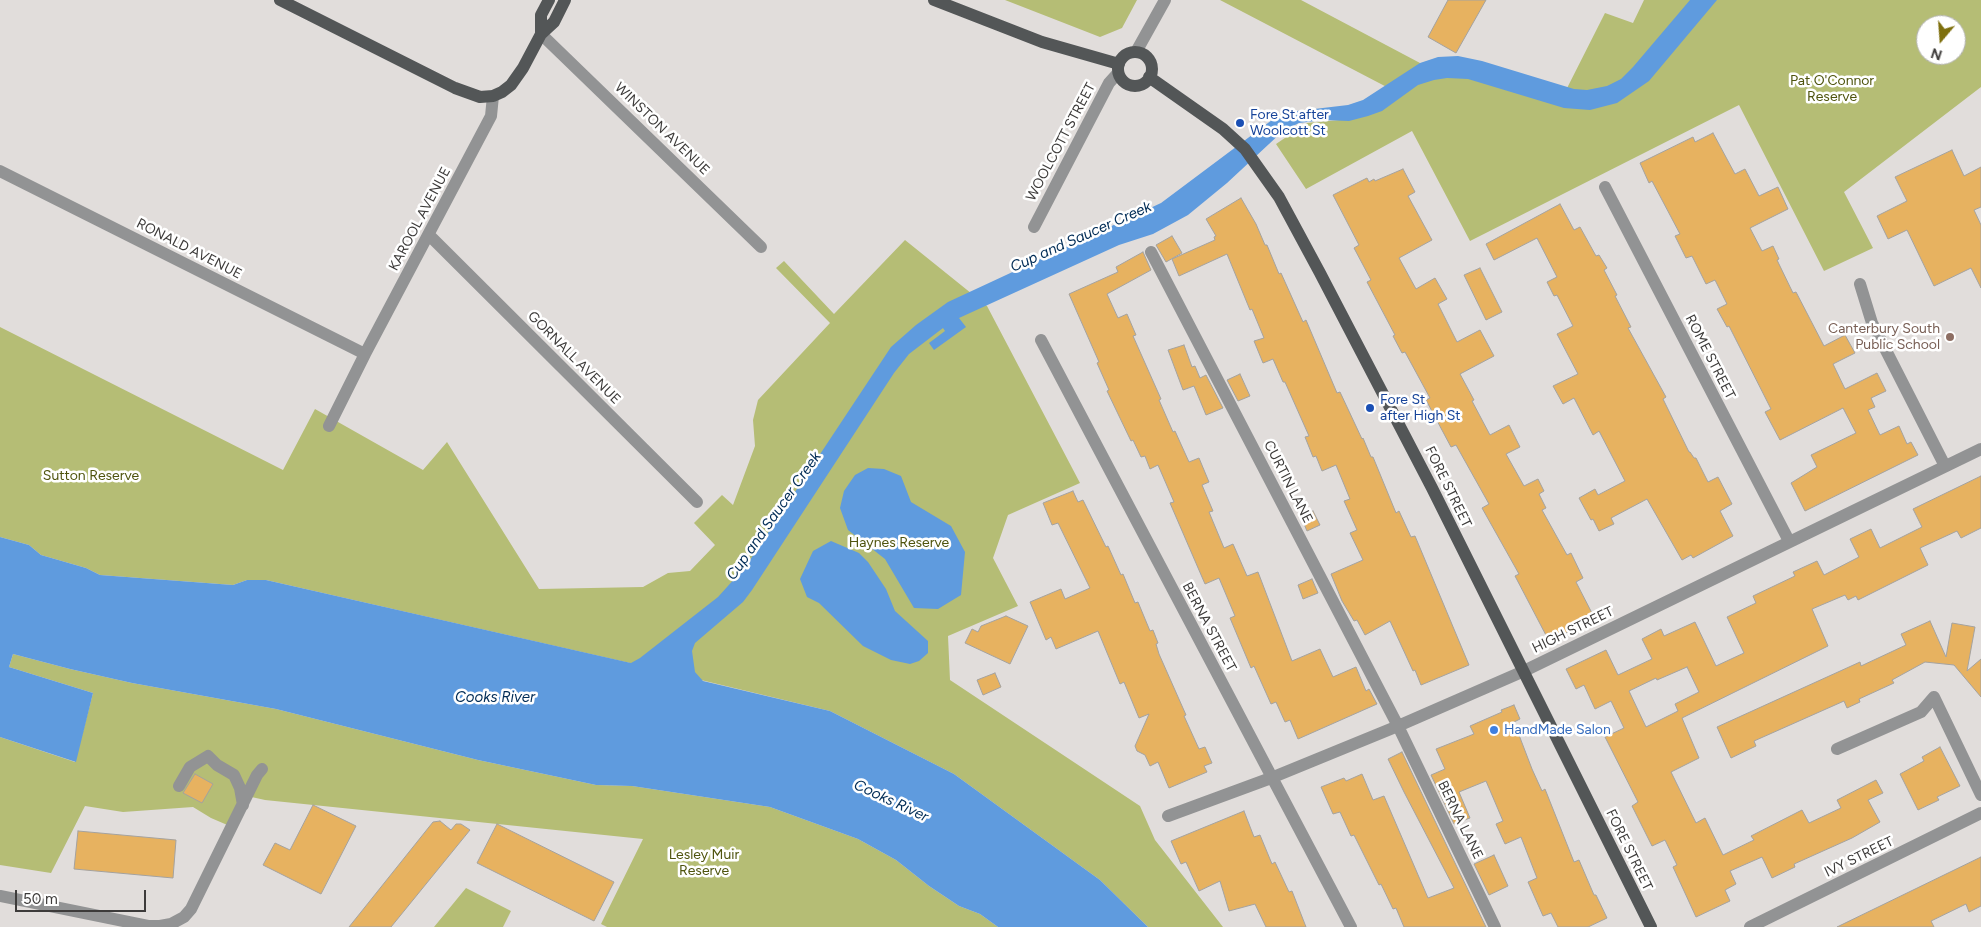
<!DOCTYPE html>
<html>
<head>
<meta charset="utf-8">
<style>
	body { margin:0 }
	#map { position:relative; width:1981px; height:927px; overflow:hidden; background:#e1dddb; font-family:Figtree,sans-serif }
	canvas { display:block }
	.north { position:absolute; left:1916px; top:15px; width:50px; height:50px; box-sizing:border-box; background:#fff; border:1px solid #b1b1b0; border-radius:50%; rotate:198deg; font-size:14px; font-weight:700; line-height:20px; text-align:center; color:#3d3b3a }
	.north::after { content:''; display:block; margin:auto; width:18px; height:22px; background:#7e6f0d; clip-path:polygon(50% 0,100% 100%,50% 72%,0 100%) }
	.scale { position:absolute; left:15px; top:890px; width:131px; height:22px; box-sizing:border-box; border:2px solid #3d3b3a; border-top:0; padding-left:6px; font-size:15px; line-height:18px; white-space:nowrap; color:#3d3b3a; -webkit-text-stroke:4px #fff; paint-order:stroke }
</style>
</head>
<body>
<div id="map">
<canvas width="1981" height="927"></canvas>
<div class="north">N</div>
<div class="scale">50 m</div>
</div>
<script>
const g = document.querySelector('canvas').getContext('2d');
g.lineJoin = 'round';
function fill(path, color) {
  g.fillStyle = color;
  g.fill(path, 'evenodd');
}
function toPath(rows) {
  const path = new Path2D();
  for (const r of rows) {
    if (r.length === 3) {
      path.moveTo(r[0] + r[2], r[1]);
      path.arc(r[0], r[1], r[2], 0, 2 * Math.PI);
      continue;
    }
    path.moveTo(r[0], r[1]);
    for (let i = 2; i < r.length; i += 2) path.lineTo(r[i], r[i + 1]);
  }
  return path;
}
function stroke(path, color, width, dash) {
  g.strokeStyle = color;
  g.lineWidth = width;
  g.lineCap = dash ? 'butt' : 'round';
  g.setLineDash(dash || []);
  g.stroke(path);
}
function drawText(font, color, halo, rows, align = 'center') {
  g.font = font + ' Figtree,sans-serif';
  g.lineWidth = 5;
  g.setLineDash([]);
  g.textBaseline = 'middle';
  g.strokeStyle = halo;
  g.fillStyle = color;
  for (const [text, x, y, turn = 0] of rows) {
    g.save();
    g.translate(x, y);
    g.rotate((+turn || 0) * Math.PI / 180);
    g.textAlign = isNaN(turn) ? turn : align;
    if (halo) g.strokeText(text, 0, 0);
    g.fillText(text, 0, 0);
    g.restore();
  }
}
const green = toPath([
	[1005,0,1137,0,1122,28,1100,37],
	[1220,0,1301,0,1420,63,1435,77,1468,76,1559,104,1605,13,1633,23,1644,0,1981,0,1981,87,1844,192,1873,248,1824,271,1739,105,1470,241,1412,131,1306,189,1276,144,1307,123,1350,119,1402,95],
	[1926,25,1956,25,1956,55,1926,55],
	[905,240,987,306,1080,483,1008,515,993,558,1018,606,948,636,950,680,1140,806,1155,840,1223,927,1148,927,1100,880,954,774,830,711,630,663,266,580,247,580,233,585,100,575,86,568,41,555,29,545,0,537,0,327,283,470,315,409,423,470,447,442,539,589,643,587,668,573,690,571,715,545,694,523,722,495,733,505,755,446,753,420,758,400,830,323,776,268,784,261,834,314],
	[13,654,70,669,132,683,276,709,478,760,596,785,632,786,770,807,858,839,896,860,929,886,959,906,980,914,998,927,607,927,601,924,643,839,265,800,247,796,232,827,211,818,193,807,123,812,85,806,51,873,0,865,0,737,75,762,93,693,9,667],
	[466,888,511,911,503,927,434,927]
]);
const water = toPath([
	[1690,0,1717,0,1649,81,1617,103,1590,110,1564,108,1468,79,1447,78,1434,80,1418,85,1382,111,1368,116,1349,121,1323,120,1299,123,1283,131,1227,183,1188,215,1153,234,1119,245,959,318,966,327,934,350,929,343,945,331,943,328,909,354,894,373,752,590,743,602,695,643,692,651,695,672,703,681,830,711,954,774,1100,880,1148,927,998,927,980,914,959,906,929,886,896,860,858,839,770,807,632,786,596,785,478,760,276,709,132,683,70,669,13,654,9,667,93,693,76,762,0,737,0,537,29,545,41,555,86,568,100,575,233,585,247,580,266,580,631,663,640,658,718,597,746,566,891,347,916,325,948,302,1161,203,1272,120,1289,112,1348,105,1363,100,1420,63,1438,57,1458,56,1482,61,1574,89,1587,90,1607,86,1621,79,1633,67],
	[868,468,884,469,901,476,911,502,951,526,965,552,961,595,938,609,914,608,885,559,848,530,840,508,844,491,855,475],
	[831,541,859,553,868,562,886,589,895,611,928,641,928,653,919,661,910,664,891,660,863,646,819,603,807,597,800,579,813,551]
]);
const building = toPath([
	[1448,0,1486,0,1456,53,1428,37,1448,0],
	[1713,133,1735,174,1745,169,1759,196,1778,187,1788,209,1750,228,1762,251,1773,246,1779,259,1777,260,1793,293,1796,292,1824,346,1845,335,1855,353,1833,364,1845,389,1877,373,1886,391,1871,398,1875,407,1868,410,1880,435,1899,426,1907,444,1911,442,1918,455,1805,511,1791,483,1817,467,1811,455,1856,433,1843,408,1780,440,1765,412,1771,409,1729,326,1727,327,1717,309,1727,304,1715,280,1706,284,1692,256,1686,258,1675,236,1680,234,1652,181,1649,183,1640,163,1693,137,1695,142,1713,133],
	[1952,150,1964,176,1981,167,1981,207,1974,210,1981,225,1981,288,1971,268,1934,286,1907,230,1888,239,1877,216,1907,201,1895,177,1952,150],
	[1403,169,1415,192,1408,196,1432,240,1399,258,1416,289,1435,278,1447,299,1438,304,1457,342,1480,330,1494,356,1460,374,1474,400,1472,401,1490,435,1509,425,1520,447,1506,454,1524,486,1538,479,1544,491,1539,494,1546,508,1542,510,1567,555,1571,553,1583,578,1576,582,1595,619,1549,641,1515,576,1519,574,1482,508,1489,504,1456,445,1451,447,1426,400,1430,398,1405,352,1402,353,1393,336,1395,335,1367,282,1371,280,1354,248,1359,245,1333,195,1367,178,1369,182,1374,179,1375,181,1403,169],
	[1241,198,1256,224,1265,245,1267,245,1279,274,1281,273,1303,322,1306,320,1337,393,1340,392,1362,439,1363,438,1371,457,1373,457,1396,513,1399,511,1411,537,1415,536,1469,665,1421,685,1415,670,1413,671,1390,621,1365,635,1357,620,1354,621,1342,601,1331,574,1363,560,1350,533,1357,530,1344,501,1350,499,1336,465,1322,471,1316,456,1313,457,1305,437,1309,436,1285,382,1283,382,1273,359,1263,363,1254,341,1264,338,1252,309,1250,310,1227,254,1179,276,1172,259,1215,240,1214,237,1216,236,1206,219,1241,198],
	[1560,204,1574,230,1580,227,1596,256,1599,255,1607,268,1604,270,1617,295,1615,296,1631,327,1628,328,1666,397,1663,399,1689,452,1690,452,1694,458,1696,458,1708,482,1718,477,1732,504,1720,511,1733,536,1693,558,1691,555,1682,560,1647,499,1611,518,1614,524,1599,531,1593,519,1591,520,1579,498,1595,489,1598,495,1625,481,1599,431,1593,435,1574,398,1563,404,1553,386,1578,374,1557,334,1573,326,1557,295,1554,296,1547,282,1557,277,1537,238,1494,260,1486,244,1560,204],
	[1172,236,1182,253,1166,262,1156,245,1172,236],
	[1143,252,1151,270,1107,294,1118,318,1127,314,1136,335,1133,336,1161,399,1159,400,1173,432,1175,431,1189,462,1199,458,1209,482,1202,485,1213,511,1209,512,1224,548,1233,544,1247,576,1258,572,1292,661,1320,649,1333,677,1356,667,1366,691,1369,689,1377,704,1298,739,1290,720,1285,722,1276,702,1271,704,1254,666,1251,668,1230,618,1235,616,1219,578,1205,584,1170,503,1174,502,1158,465,1150,469,1145,456,1141,457,1133,440,1131,441,1107,391,1109,390,1097,363,1099,362,1069,294,1118,272,1116,267,1143,252],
	[1480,268,1502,312,1486,320,1464,275,1480,268],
	[1184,345,1192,367,1195,366,1200,378,1206,375,1223,408,1206,415,1194,386,1183,390,1168,350,1184,345],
	[1240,374,1250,396,1238,401,1227,380,1240,374],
	[1981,476,1981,528,1961,538,1957,531,1920,548,1928,565,1858,600,1856,596,1848,600,1845,595,1812,609,1828,646,1682,718,1699,758,1671,772,1696,823,1705,818,1723,855,1754,840,1751,836,1802,810,1809,823,1841,808,1837,800,1876,780,1883,793,1868,800,1880,822,1852,838,1794,864,1795,867,1772,878,1762,857,1730,871,1736,884,1725,890,1730,901,1696,917,1673,867,1677,865,1665,840,1652,846,1632,806,1638,802,1605,737,1624,728,1611,701,1595,709,1584,685,1576,689,1566,669,1606,650,1618,675,1652,659,1642,639,1661,629,1664,636,1695,622,1716,666,1744,653,1727,617,1756,603,1753,596,1795,576,1793,572,1817,561,1824,575,1859,557,1850,539,1871,529,1880,548,1922,527,1913,509,1981,476],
	[1687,667,1699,692,1675,704,1678,711,1646,727,1629,691,1656,678,1657,680,1687,667],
	[1073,491,1078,502,1083,500,1106,547,1108,546,1121,575,1123,574,1135,603,1138,602,1150,631,1153,630,1158,643,1156,644,1159,654,1186,715,1184,716,1199,749,1205,747,1212,763,1204,766,1207,772,1169,788,1158,762,1150,766,1145,755,1137,751,1135,746,1149,714,1139,718,1124,682,1120,684,1098,631,1056,649,1051,637,1046,640,1030,602,1061,589,1065,599,1090,588,1058,523,1052,525,1043,503,1073,491],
	[1313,511,1320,525,1307,531,1301,517,1313,511],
	[1312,579,1318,593,1303,599,1298,585,1312,579],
	[1006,616,1028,626,1010,664,965,643,972,629,978,632,981,626,1006,616],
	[1930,621,1946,657,1952,623,1975,627,1967,671,1981,659,1981,697,1954,665,1925,662,1892,680,1894,683,1859,699,1860,702,1847,708,1844,701,1754,741,1756,746,1731,758,1717,727,1860,662,1861,666,1906,645,1901,634,1930,621],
	[995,673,1001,687,983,695,977,680,995,673],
	[1514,705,1520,719,1514,722,1532,769,1542,791,1545,789,1574,862,1579,860,1594,895,1596,895,1607,918,1588,927,1558,927,1551,913,1543,916,1528,882,1537,878,1521,837,1505,844,1496,824,1503,821,1486,781,1459,792,1470,818,1454,824,1431,775,1445,769,1436,749,1474,734,1470,726,1502,712,1501,710,1514,705],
	[1940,747,1960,786,1937,797,1939,800,1918,810,1900,774,1924,761,1922,757,1940,747],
	[1402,752,1456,865,1486,927,1404,927,1396,908,1393,909,1381,884,1379,885,1354,835,1351,836,1340,812,1333,814,1321,787,1344,778,1346,781,1362,774,1373,800,1384,796,1428,898,1454,888,1404,792,1388,759,1402,752],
	[195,774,213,784,202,803,183,793,195,774],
	[313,805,356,826,321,894,263,865,275,843,290,850,313,805],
	[1244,811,1254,837,1260,835,1272,864,1275,862,1289,892,1292,891,1306,927,1266,927,1255,904,1229,911,1220,881,1199,891,1186,862,1181,864,1171,841,1244,811],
	[440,821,451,830,456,824,461,824,470,830,391,927,349,927,433,822,440,821],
	[497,824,614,882,594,921,477,863,497,824],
	[78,831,176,840,173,878,74,869,78,831],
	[1494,855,1508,886,1489,895,1474,864,1494,855],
	[1981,857,1981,906,1969,912,1966,904,1931,921,1934,927,1837,927,1981,857]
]);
const minor = toPath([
	[541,34,761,247],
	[1136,52,1165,0],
	[0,171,365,354],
	[1605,187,1789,541],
	[1034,227,1109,83,1118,73],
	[429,235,697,502],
	[1151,252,1398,726,1495,927],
	[1860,284,1872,323,1945,466],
	[1041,340,1351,927],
	[329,426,365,354,491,116,493,96],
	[1837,749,1921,712,1934,697,1981,795],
	[179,786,190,767,208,756,217,765,234,775,240,788,243,805],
	[1168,816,1271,778,1398,726,1524,671,1981,449],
	[0,896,148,926,160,926,171,924,184,917,191,909,257,775,262,769],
	[1750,927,1981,813]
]);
const major = toPath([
	[280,0,455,88,480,97,493,96,502,92,511,85,523,68,541,34,554,22,565,0],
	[934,0,1042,42,1119,64],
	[541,34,541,15,549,0],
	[1135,69,17],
	[1149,77,1223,129,1245,149,1279,197,1320,273,1432,488,1651,927]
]);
const markers = [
	[1240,123,5,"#1a4fb4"],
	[1950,337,5,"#8d6e63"],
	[1370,408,5,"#1a4fb4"],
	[1494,730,5,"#3f7fe0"]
];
const parkNames = [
	["Pat O'Connor",1832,81],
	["Reserve",1832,97],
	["Sutton Reserve",91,476],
	["Haynes Reserve",899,543],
	["Lesley Muir",704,855],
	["Reserve",704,871]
];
const transitNames = [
	["Fore St after",1250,115],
	["Woolcott St",1250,131],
	["Fore St",1380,400],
	["after High St",1380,416]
];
const streetNames = [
	["WINSTON AVENUE",662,129,44],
	["WOOLCOTT STREET",1061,142,-62],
	["KAROOL AVENUE",420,219,-62],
	["RONALD AVENUE",189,249,27],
	["ROME STREET",1710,357,63],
	["GORNALL AVENUE",574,358,45],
	["CURTIN LANE",1288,482,63],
	["FORE STREET",1448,487,64],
	["BERNA STREET",1209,627,62],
	["HIGH STREET",1573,630,-26],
	["BERNA LANE",1460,820,64],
	["FORE STREET",1629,850,64],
	["IVY STREET",1859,857,-26]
];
const educationNames = [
	["Canterbury South",1940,329],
	["Public School",1940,345]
];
const shopNames = [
	["HandMade Salon",1504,730]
];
const waterNames = [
	["Cup and Saucer Creek",1081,237,-24],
	["Cup and Saucer Creek",774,516,-55],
	["Cooks River",495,698],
	["Cooks River",891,801,25]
];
fill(green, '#b5bd75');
fill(water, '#5f9bde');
fill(building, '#e7b260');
stroke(building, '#a4a29f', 1);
stroke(minor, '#929394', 12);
stroke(major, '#535657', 12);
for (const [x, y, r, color] of markers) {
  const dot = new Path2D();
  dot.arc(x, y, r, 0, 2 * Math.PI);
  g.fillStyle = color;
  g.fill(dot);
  stroke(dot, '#fff', 2);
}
drawText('14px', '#4f540e', '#fff', parkNames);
drawText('14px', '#164399', '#fff', transitNames, 'left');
drawText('14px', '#3d3b3a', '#fff', streetNames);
drawText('14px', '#785e54', '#fff', educationNames, 'right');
drawText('14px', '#366cbe', '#fff', shopNames, 'left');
drawText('italic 15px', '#002c56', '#fff', waterNames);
</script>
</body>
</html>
